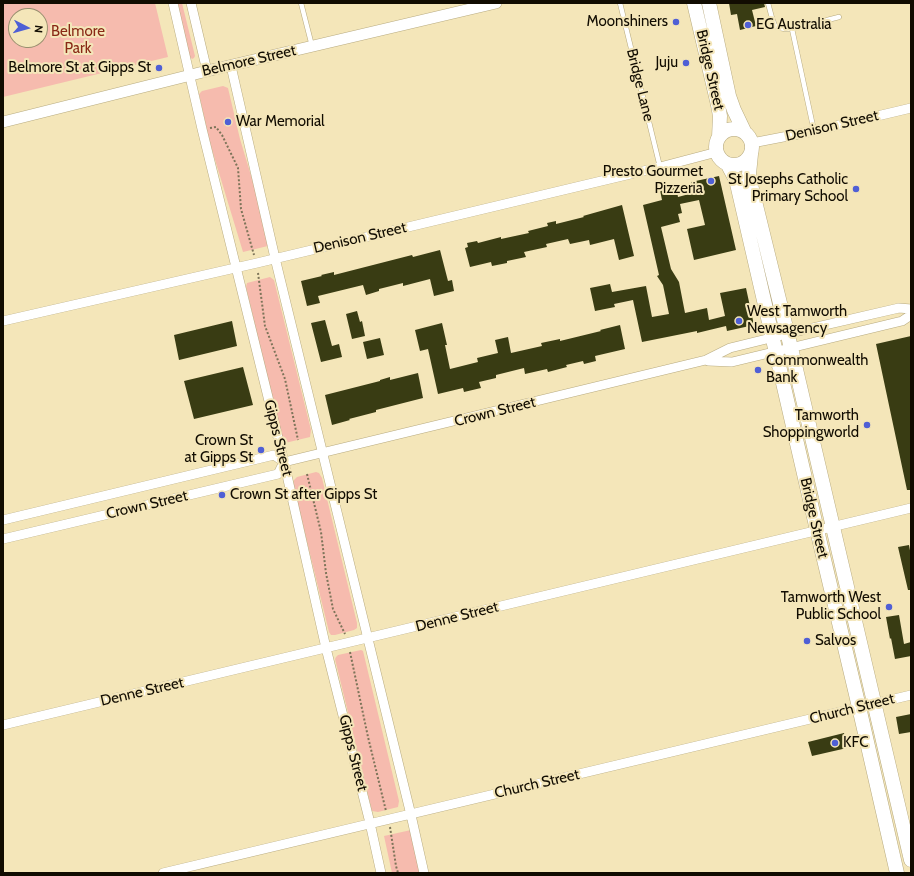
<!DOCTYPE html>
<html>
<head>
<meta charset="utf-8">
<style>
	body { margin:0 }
	#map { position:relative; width:914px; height:876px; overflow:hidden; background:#f4e6b9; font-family:Cabin,sans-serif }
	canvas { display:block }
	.frame { position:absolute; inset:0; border:4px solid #110c01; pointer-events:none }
	.north { position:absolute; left:8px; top:8px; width:40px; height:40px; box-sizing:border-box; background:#f4e6b9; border:1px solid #998f6f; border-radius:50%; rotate:96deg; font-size:11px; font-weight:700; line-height:16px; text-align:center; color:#110c01 }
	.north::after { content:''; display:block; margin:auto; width:14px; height:18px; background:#4f5fd5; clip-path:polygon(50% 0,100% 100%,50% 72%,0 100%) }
</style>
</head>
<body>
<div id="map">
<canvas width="914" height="876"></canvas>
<div class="frame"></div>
<div class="north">N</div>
</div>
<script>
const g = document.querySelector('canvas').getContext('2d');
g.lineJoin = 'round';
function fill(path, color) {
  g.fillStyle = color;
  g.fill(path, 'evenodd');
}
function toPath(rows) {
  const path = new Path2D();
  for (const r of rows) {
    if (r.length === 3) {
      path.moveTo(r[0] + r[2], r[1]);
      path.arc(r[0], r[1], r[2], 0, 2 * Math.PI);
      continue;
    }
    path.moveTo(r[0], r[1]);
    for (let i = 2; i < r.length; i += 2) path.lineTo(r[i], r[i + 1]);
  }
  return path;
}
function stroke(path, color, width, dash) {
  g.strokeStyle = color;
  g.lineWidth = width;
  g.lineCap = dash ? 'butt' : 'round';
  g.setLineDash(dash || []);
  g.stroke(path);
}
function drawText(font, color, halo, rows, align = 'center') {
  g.font = font + ' Cabin,sans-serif';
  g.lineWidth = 4;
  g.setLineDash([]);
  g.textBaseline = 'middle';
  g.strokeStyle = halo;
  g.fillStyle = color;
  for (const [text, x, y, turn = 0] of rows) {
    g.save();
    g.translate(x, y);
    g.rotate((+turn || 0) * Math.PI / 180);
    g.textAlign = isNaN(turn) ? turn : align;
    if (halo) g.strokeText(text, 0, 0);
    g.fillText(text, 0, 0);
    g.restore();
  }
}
const green = toPath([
	[3,3,155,3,168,57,3,97],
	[16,16,40,16,40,40,16,40],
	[177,3,182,3,195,56,194,58,192,59,190,57],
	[223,86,228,88,240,139,272,245,243,252,209,140,199,94,202,91],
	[270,277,274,280,311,430,310,437,285,443,281,436,246,287,247,283],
	[316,472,319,473,322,478,357,623,357,628,354,630,335,635,331,635,329,632,293,484,294,480,297,477],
	[361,650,363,651,399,801,398,807,378,812,372,811,335,659,336,657,338,655],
	[411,830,421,873,392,873,384,836]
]);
const building = toPath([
	[729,3,764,3,765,7,752,10,756,26,740,30,737,14,731,15],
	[719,176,736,250,694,260,687,229,705,225,699,200,680,204,682,213,678,214,680,222,661,227,671,269,679,282,685,313,707,308,709,320,725,316,720,293,746,288,754,325,727,331,726,326,697,333,697,331,642,342,633,300,614,304,615,307,595,311,590,288,610,284,612,292,646,286,652,317,669,314,663,285,657,276,659,275,643,205,662,200,660,190,676,186,678,197,693,193,691,182],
	[622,205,634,256,619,260,614,239,590,245,589,240,570,244,568,239,546,244,547,247,524,252,526,257,507,261,507,263,492,266,491,262,470,267,465,248,468,247,467,243,477,241,478,243,501,237,501,239,529,233,528,231,548,226,547,223,556,221,556,224,584,217,583,216],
	[440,250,448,281,452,280,454,291,434,296,430,279,403,286,403,283,379,289,379,291,366,295,363,285,318,296,320,303,307,306,301,281,322,276,321,275,334,272,334,275,412,255,413,257],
	[357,311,360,322,362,321,365,336,352,339,346,314],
	[325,320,332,346,339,344,342,357,321,362,311,323],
	[232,321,237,346,179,360,174,335],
	[442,323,447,345,445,345,450,369,478,362,477,358,498,353,495,340,508,337,511,353,542,346,541,343,560,339,560,341,601,331,600,330,620,325,625,349,595,356,596,361,584,364,583,361,566,365,567,367,548,372,547,369,525,374,524,368,496,375,496,378,479,382,481,388,464,392,463,388,438,394,428,349,420,351,415,330],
	[911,336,911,490,907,490,876,344],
	[380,338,384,355,367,359,363,342],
	[243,367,253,405,194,419,184,381],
	[418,373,423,398,376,410,376,412,349,419,350,420,332,425,325,395,380,381,380,380,390,377,390,380],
	[909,545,911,556,911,590,908,590,898,547],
	[899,615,904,644,911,642,911,656,895,659,891,638,890,639,886,617],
	[911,714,911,732,899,734,896,717],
	[844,733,847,748,812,756,808,742]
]);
const path = toPath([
	[210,128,216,127,222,135,238,168,241,209,254,255],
	[258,273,265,326,285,379,298,440],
	[307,474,321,532,326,573,333,609,345,634],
	[350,652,368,737,386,811],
	[390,827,396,866,398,873]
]);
const service = toPath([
	[301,3,312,46],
	[620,3,660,167],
	[768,3,772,18,775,26,780,28,785,29,792,29,839,17],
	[792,29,814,131]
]);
const minor = toPath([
	[173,3,202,129,284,462,326,648,370,823,381,873],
	[191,3,207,71],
	[231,66,275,258,411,815,424,873],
	[752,143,814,131,911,108],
	[3,321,257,263,660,167,717,152],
	[708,361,732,362,902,321,911,315],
	[284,462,706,360,730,348,799,331,899,308,911,309],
	[3,520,274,455,284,462],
	[3,539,278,474,284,462],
	[3,725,911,508],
	[163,873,911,695]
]);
const tertiary = toPath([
	[3,122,207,71,496,3]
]);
const primary = toPath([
	[694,3,718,105,720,116,719,137],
	[709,3,729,96,734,110,744,131],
	[734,147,18],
	[751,154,749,174,751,185,791,348,911,860],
	[728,165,736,180,738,188,817,530,859,707,897,873]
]);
const markers = [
	[676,22,4,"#4f5fd5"],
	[748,25,4,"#4f5fd5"],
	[686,63,4,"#4f5fd5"],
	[159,68,4,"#4f5fd5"],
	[228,122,4,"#4f5fd5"],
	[711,181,4,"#4f5fd5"],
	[856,189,4,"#4f5fd5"],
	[739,321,4,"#4f5fd5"],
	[758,370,4,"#4f5fd5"],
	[867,425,4,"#4f5fd5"],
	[261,450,4,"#4f5fd5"],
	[222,495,4,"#4f5fd5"],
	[889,607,4,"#4f5fd5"],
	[807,641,4,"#4f5fd5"],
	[835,743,4,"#4f5fd5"]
];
const poiNames = [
	["Moonshiners",668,22],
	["EG Australia",756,25,"left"],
	["Juju",678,63],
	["Belmore St at Gipps St",151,68],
	["War Memorial",236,122,"left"],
	["Presto Gourmet",703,172],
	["Pizzeria",703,189],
	["St Josephs Catholic",848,180],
	["Primary School",848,197],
	["West Tamworth",747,312,"left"],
	["Newsagency",747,329,"left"],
	["Commonwealth",766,361,"left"],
	["Bank",766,378,"left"],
	["Tamworth",859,416],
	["Shoppingworld",859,433],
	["Crown St",253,441],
	["at Gipps St",253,458],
	["Crown St after Gipps St",230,495,"left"],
	["Tamworth West",881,598],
	["Public School",881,615],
	["Salvos",815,641,"left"],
	["KFC",843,743,"left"]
];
const parkNames = [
	["Belmore",78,32],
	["Park",78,49]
];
const streetNames = [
	["Belmore Street",249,61,-13],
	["Bridge Street",710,70,77],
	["Bridge Lane",640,85,76],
	["Denison Street",832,126,-13],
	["Denison Street",360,238,-13],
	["Crown Street",495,412,-14],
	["Gipps Street",278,438,76],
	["Crown Street",147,505,-13],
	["Bridge Street",814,518,77],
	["Denne Street",457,617,-14],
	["Denne Street",142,692,-13],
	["Church Street",852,709,-14],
	["Gipps Street",353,753,76],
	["Church Street",537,784,-13]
];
fill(green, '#f6bbae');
fill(building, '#393c13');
stroke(service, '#b8ab80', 5.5);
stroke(minor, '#b8ab80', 10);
stroke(tertiary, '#b8ab80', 12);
stroke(primary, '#b8ab80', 15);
stroke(path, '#7d7459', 2, [2, 2]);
stroke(service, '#fff', 4.5);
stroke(minor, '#fff', 9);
stroke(tertiary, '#fff', 11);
stroke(primary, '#fff', 14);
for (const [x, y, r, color] of markers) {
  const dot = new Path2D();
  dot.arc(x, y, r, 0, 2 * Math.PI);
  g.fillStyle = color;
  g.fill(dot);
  stroke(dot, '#f4e6b9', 1.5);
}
drawText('15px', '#110c01', '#f4e6b9', poiNames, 'right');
drawText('15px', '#892916', '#f4e6b9', parkNames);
drawText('15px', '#110c01', '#f4e6b9', streetNames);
</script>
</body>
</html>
